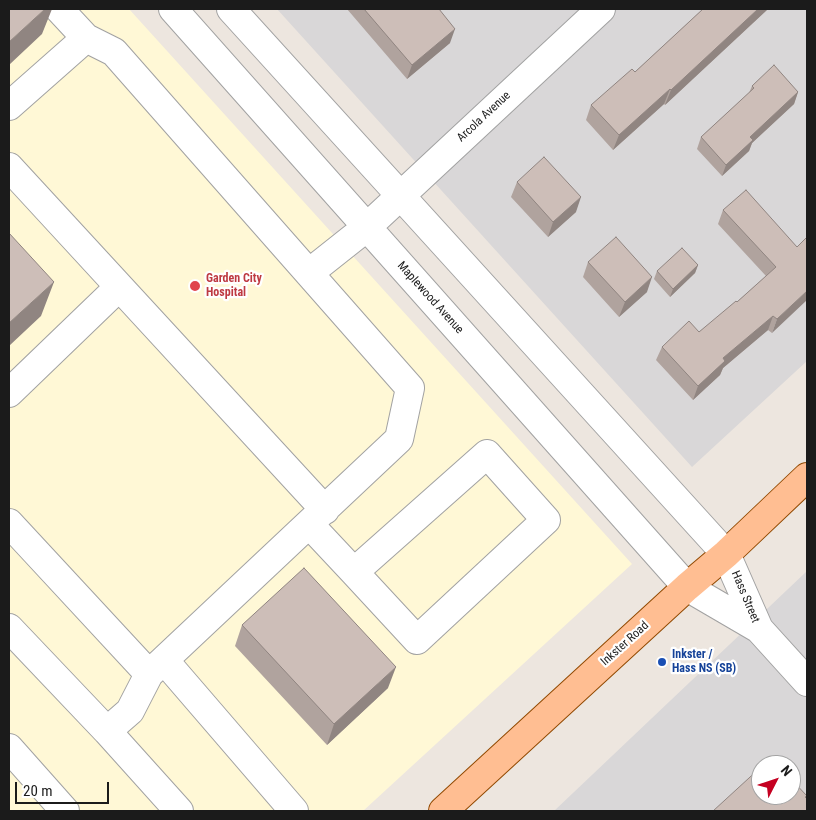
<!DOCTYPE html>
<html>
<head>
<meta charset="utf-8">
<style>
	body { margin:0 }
	#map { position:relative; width:816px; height:820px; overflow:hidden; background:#ede6df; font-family:"Roboto Condensed",sans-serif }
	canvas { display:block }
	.frame { position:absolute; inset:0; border:10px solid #1b1b1b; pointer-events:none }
	.north { position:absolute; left:751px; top:755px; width:50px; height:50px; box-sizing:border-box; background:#fff; border:1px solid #a4a4a4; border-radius:50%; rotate:49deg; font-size:14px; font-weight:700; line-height:20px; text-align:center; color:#1b1b1b }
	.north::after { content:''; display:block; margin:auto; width:18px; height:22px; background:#c50021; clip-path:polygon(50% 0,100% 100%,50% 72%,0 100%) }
	.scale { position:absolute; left:15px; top:782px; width:94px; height:22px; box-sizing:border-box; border:2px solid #1b1b1b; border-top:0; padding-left:6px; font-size:15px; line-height:18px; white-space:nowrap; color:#1b1b1b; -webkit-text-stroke:4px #fff; paint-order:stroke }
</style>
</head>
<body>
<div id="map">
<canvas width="816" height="820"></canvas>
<div class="frame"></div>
<div class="north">N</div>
<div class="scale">20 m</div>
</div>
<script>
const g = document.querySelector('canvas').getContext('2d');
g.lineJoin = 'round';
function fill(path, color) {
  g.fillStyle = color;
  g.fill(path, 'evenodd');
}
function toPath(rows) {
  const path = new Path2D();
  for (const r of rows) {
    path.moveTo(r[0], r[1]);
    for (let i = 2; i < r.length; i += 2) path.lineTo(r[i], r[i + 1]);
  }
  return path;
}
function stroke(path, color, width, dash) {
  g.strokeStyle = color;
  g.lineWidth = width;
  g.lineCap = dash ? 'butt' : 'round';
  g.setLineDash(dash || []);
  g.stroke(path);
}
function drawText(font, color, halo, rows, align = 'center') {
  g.font = font + ' "Roboto Condensed",sans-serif';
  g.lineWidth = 4.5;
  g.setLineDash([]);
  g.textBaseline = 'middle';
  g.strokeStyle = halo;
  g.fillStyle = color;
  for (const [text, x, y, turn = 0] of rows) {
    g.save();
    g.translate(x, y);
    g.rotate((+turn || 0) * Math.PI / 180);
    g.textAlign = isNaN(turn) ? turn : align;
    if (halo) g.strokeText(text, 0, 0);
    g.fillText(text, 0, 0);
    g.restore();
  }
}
const residential = toPath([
	[277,9,807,9,807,361,692,467],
	[807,571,807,811,554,811],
	[761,765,791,765,791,795,761,795]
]);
const education = toPath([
	[9,9,129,9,632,564,363,811,9,811]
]);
const minor = toPath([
	[59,9,86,38,114,52,410,388,399,439,164,660,294,811],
	[173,9,687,587,759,629],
	[231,9,726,554,759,629,807,682],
	[9,106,86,38],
	[9,167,325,510],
	[309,273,367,227,601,9],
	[9,393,119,287],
	[9,523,149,674,164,660],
	[309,524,354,572,417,640,546,520,487,454,354,572],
	[9,628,107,731,179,811],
	[107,731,130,711,149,674],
	[9,748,65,811]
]);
const major = toPath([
	[443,811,687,587,726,554,807,477]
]);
const wall = toPath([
	[347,9,439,9,450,43,407,79],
	[703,9,768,9,665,105,664,104,613,150,586,120,591,105,635,72],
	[752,86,798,92,794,104,752,143,749,151,722,176,697,149,701,137,749,93],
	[517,182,576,212,548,237,511,197],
	[723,210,797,247,807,237,772,333,768,330,723,368,720,375,693,400,656,360,662,347,699,332,737,302,766,276,718,224],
	[588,262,647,292,619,317,583,277],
	[698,265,695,273,670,297,654,279,657,271],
	[242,625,388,688,327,745,235,646]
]);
const shadedWall = toPath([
	[45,9,52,9,42,34,9,65,9,42],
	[758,9,768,9,665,105,671,90],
	[455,29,450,43,407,79,412,65],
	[670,89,664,104,613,150,619,135],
	[798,92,794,104,752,143,749,151,722,176,726,165,750,137],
	[581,197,576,212,548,237,553,222],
	[698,265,695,273,670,297,673,289],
	[652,277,647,292,619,317,625,302],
	[54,282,41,316,9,346,9,323],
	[807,291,807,300,772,333,777,319],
	[773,316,768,330,723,368,720,375,693,400,698,386,723,358],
	[396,667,388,688,327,745,334,724]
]);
const building = toPath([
	[9,9,45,9,9,42,9,9],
	[364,9,439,9,455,29,412,65,364,9],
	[703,9,758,9,671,90,670,89,619,135,591,105,632,69,635,72,703,9],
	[774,65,798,92,750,137,753,140,726,165,701,137,754,88,752,86,774,65],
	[544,157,581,197,553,222,517,182,544,157],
	[746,190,797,247,807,237,807,291,777,319,773,316,723,358,725,361,698,386,662,347,689,321,699,332,736,301,737,302,776,267,723,210,746,190],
	[9,233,54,282,9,323,9,233],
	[616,237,652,277,625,302,588,262,616,237],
	[682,248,698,265,673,289,657,271,682,248],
	[304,568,396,667,334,724,242,625,304,568],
	[771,758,778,765,763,765,771,758],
	[761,767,761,795,791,795,791,779,807,796,805,797,807,799,807,811,713,811,761,767]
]);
const markers = [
	[195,286,6,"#e0444e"],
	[662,662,5,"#1a4fb4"]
];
const streetNames = [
	["Arcola Avenue",484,117,-43],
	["Maplewood Avenue",430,298,48],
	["Hass Street",745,597,67],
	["Inkster Road",625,644,-42]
];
const healthNames = [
	["Garden City",206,279],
	["Hospital",206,293]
];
const transitNames = [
	["Inkster /",672,655],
	["Hass NS (SB)",672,669]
];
fill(residential, '#d9d7d8');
fill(education, '#fff8d6');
stroke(minor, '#a2a2a2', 30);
stroke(major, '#914900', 30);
stroke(minor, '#fff', 28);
stroke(major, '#ffbe92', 28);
fill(wall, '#b0a39e');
fill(shadedWall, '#908581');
fill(building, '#cdbeb8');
stroke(building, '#908581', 1);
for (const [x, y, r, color] of markers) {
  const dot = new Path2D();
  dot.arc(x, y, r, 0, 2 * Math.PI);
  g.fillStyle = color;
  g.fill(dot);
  stroke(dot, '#fff', 2);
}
drawText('12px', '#1b1b1b', '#fff', streetNames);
drawText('bold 12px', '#be3a42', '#fff', healthNames, 'left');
drawText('bold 12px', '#164399', '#fff', transitNames, 'left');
</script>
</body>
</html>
